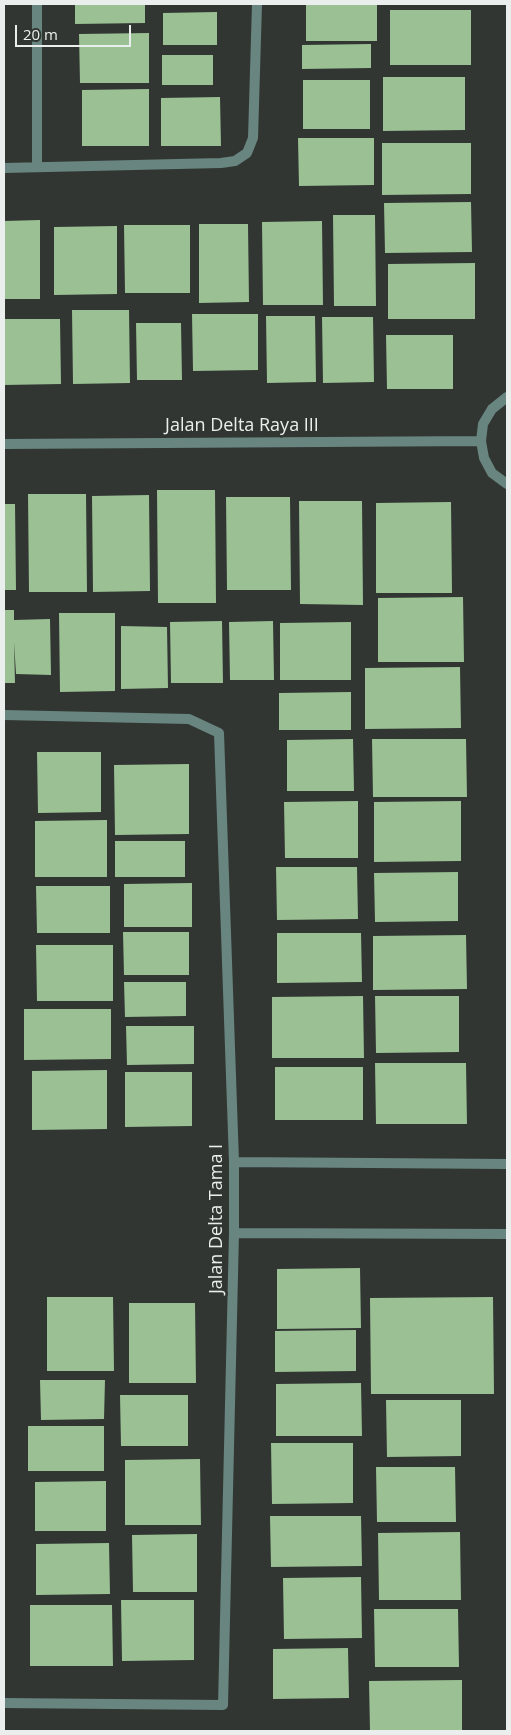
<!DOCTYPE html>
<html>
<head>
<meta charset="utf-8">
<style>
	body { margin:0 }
	#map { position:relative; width:511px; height:1735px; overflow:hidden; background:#313633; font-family:"Open Sans",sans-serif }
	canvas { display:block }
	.frame { position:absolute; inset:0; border:5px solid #eaeeec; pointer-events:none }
	.scale { position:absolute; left:15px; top:25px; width:116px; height:22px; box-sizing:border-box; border:2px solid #eaeeec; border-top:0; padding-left:6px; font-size:15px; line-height:18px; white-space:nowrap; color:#eaeeec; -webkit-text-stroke:4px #313633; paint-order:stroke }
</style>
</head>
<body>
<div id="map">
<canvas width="511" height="1735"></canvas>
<div class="frame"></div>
<div class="scale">20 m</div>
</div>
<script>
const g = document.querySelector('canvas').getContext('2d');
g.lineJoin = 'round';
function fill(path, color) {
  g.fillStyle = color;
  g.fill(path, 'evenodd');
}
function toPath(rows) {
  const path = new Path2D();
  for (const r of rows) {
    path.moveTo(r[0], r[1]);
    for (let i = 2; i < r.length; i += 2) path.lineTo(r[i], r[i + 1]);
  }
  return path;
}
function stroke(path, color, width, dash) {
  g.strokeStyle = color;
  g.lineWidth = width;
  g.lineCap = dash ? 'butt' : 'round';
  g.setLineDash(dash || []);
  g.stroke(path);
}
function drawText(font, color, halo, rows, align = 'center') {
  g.font = font + ' "Open Sans",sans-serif';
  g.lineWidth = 5;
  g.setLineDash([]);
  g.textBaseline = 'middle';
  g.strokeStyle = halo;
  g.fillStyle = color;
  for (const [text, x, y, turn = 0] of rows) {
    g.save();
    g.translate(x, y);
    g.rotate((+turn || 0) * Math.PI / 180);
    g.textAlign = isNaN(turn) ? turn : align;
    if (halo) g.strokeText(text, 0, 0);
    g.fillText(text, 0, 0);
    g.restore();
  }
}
const building = toPath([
	[75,4,145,4,145,23,75,24],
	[306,4,377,4,377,41,306,41],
	[390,10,471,10,471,65,390,65],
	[217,12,217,45,163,45,163,13],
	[149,33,149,83,80,83,79,34],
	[371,44,371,68,302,69,302,45],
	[162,55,213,55,213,85,162,85],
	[383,77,465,77,465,130,383,131],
	[303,80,370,80,370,129,303,129],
	[149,89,149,146,82,146,82,90],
	[220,97,221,146,161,146,161,98],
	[298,138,374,138,374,185,299,186],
	[382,143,471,143,471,194,382,195],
	[471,202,472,252,385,253,384,203],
	[333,215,375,215,376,306,334,306],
	[40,220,40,299,4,299,4,221],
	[322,221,323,305,263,305,262,222],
	[199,224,248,224,249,302,199,303],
	[124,225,190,225,190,293,125,293],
	[117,226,117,294,54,295,54,227],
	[475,263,475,319,388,319,388,264],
	[72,310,129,310,130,383,73,384],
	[192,314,258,314,258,370,193,371],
	[266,316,315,316,316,382,267,383],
	[322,317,373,317,374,382,323,383],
	[4,319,60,319,61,384,4,385],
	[136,323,181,323,182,380,137,380],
	[386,335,453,335,453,389,387,389],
	[157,490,215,490,216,603,158,603],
	[28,494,86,494,87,592,29,592],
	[149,495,150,591,93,592,92,496],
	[226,497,290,497,291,590,227,590],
	[299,501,362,501,363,605,300,604],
	[451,502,452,593,376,593,376,503],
	[4,504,15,504,16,590,4,590],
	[463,597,464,662,378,662,378,598],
	[4,610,14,610,14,620,50,619,51,675,16,674,14,642,15,683,4,683],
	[59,613,115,613,115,691,60,692],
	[222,621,223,683,171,683,170,622],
	[273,621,274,680,230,680,229,622],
	[351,622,351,680,280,680,280,623],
	[121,626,167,627,168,688,121,689],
	[460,667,461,728,365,729,365,668],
	[351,692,351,730,279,730,279,693],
	[353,739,354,791,287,791,287,740],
	[372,739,466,739,467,797,373,797],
	[37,752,101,752,101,812,38,813],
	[189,764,189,834,115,835,114,765],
	[358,801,358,858,285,858,284,802],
	[461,801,461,861,374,862,374,802],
	[107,820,107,877,35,877,35,821],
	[115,841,185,841,185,877,115,877],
	[276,867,357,867,358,919,277,920],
	[458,872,458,921,375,922,374,873],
	[192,883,192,927,124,927,124,884],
	[36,886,110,886,110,933,37,933],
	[123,932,189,932,189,975,124,975],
	[277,933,361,933,362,982,277,983],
	[466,935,467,989,373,990,373,936],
	[36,945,113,945,113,1001,37,1001],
	[124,982,186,982,186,1016,125,1017],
	[363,996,364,1058,272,1058,272,997],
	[375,996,459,996,459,1052,376,1053],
	[24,1009,111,1009,111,1059,24,1060],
	[126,1026,194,1026,194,1064,127,1065],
	[375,1063,466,1063,467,1124,376,1124],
	[275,1067,363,1067,363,1120,275,1120],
	[107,1070,107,1129,32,1130,32,1071],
	[125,1072,192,1072,192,1126,125,1127],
	[360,1268,361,1328,277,1329,277,1269],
	[47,1297,113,1297,114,1371,47,1371],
	[493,1297,494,1394,371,1394,370,1298],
	[129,1303,195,1303,196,1383,129,1383],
	[356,1330,356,1371,275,1372,275,1331],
	[40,1380,105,1380,104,1419,41,1420],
	[361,1383,362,1436,276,1436,276,1384],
	[120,1395,188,1395,188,1446,121,1446],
	[386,1400,461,1400,461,1456,387,1457],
	[28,1426,104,1426,104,1471,28,1471],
	[271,1443,353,1443,353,1503,272,1504],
	[200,1459,201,1525,125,1525,125,1460],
	[376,1467,455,1467,456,1522,377,1522],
	[106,1481,106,1531,35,1531,35,1482],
	[270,1516,361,1516,362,1566,271,1567],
	[460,1532,461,1600,379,1600,378,1533],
	[197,1534,197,1592,133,1592,132,1535],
	[109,1543,110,1594,36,1595,36,1544],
	[361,1577,362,1638,284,1639,283,1578],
	[121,1600,194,1600,194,1660,122,1661],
	[30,1605,112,1605,113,1666,30,1666],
	[374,1609,458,1609,459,1667,375,1667],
	[348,1648,349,1698,273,1699,273,1649],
	[462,1680,462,1731,370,1731,369,1681]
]);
const minor = toPath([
	[37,167,37,4],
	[4,168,221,163,235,161,247,153,253,138,257,4],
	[4,715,189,719,219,733,234,1162,234,1233,223,1705,4,1703],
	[234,1162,507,1164],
	[234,1233,507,1234]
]);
const tertiary = toPath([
	[507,397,492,409,483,424,481,441,484,458,492,473,507,484],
	[4,444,481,441]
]);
const streetNames = [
	["Jalan Delta Raya III",242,426],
	["Jalan Delta Tama I",217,1219,-90]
];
fill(building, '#9ac093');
stroke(minor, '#69857f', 10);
stroke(tertiary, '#69857f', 10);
drawText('18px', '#eaeeec', '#313633', streetNames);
</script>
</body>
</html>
